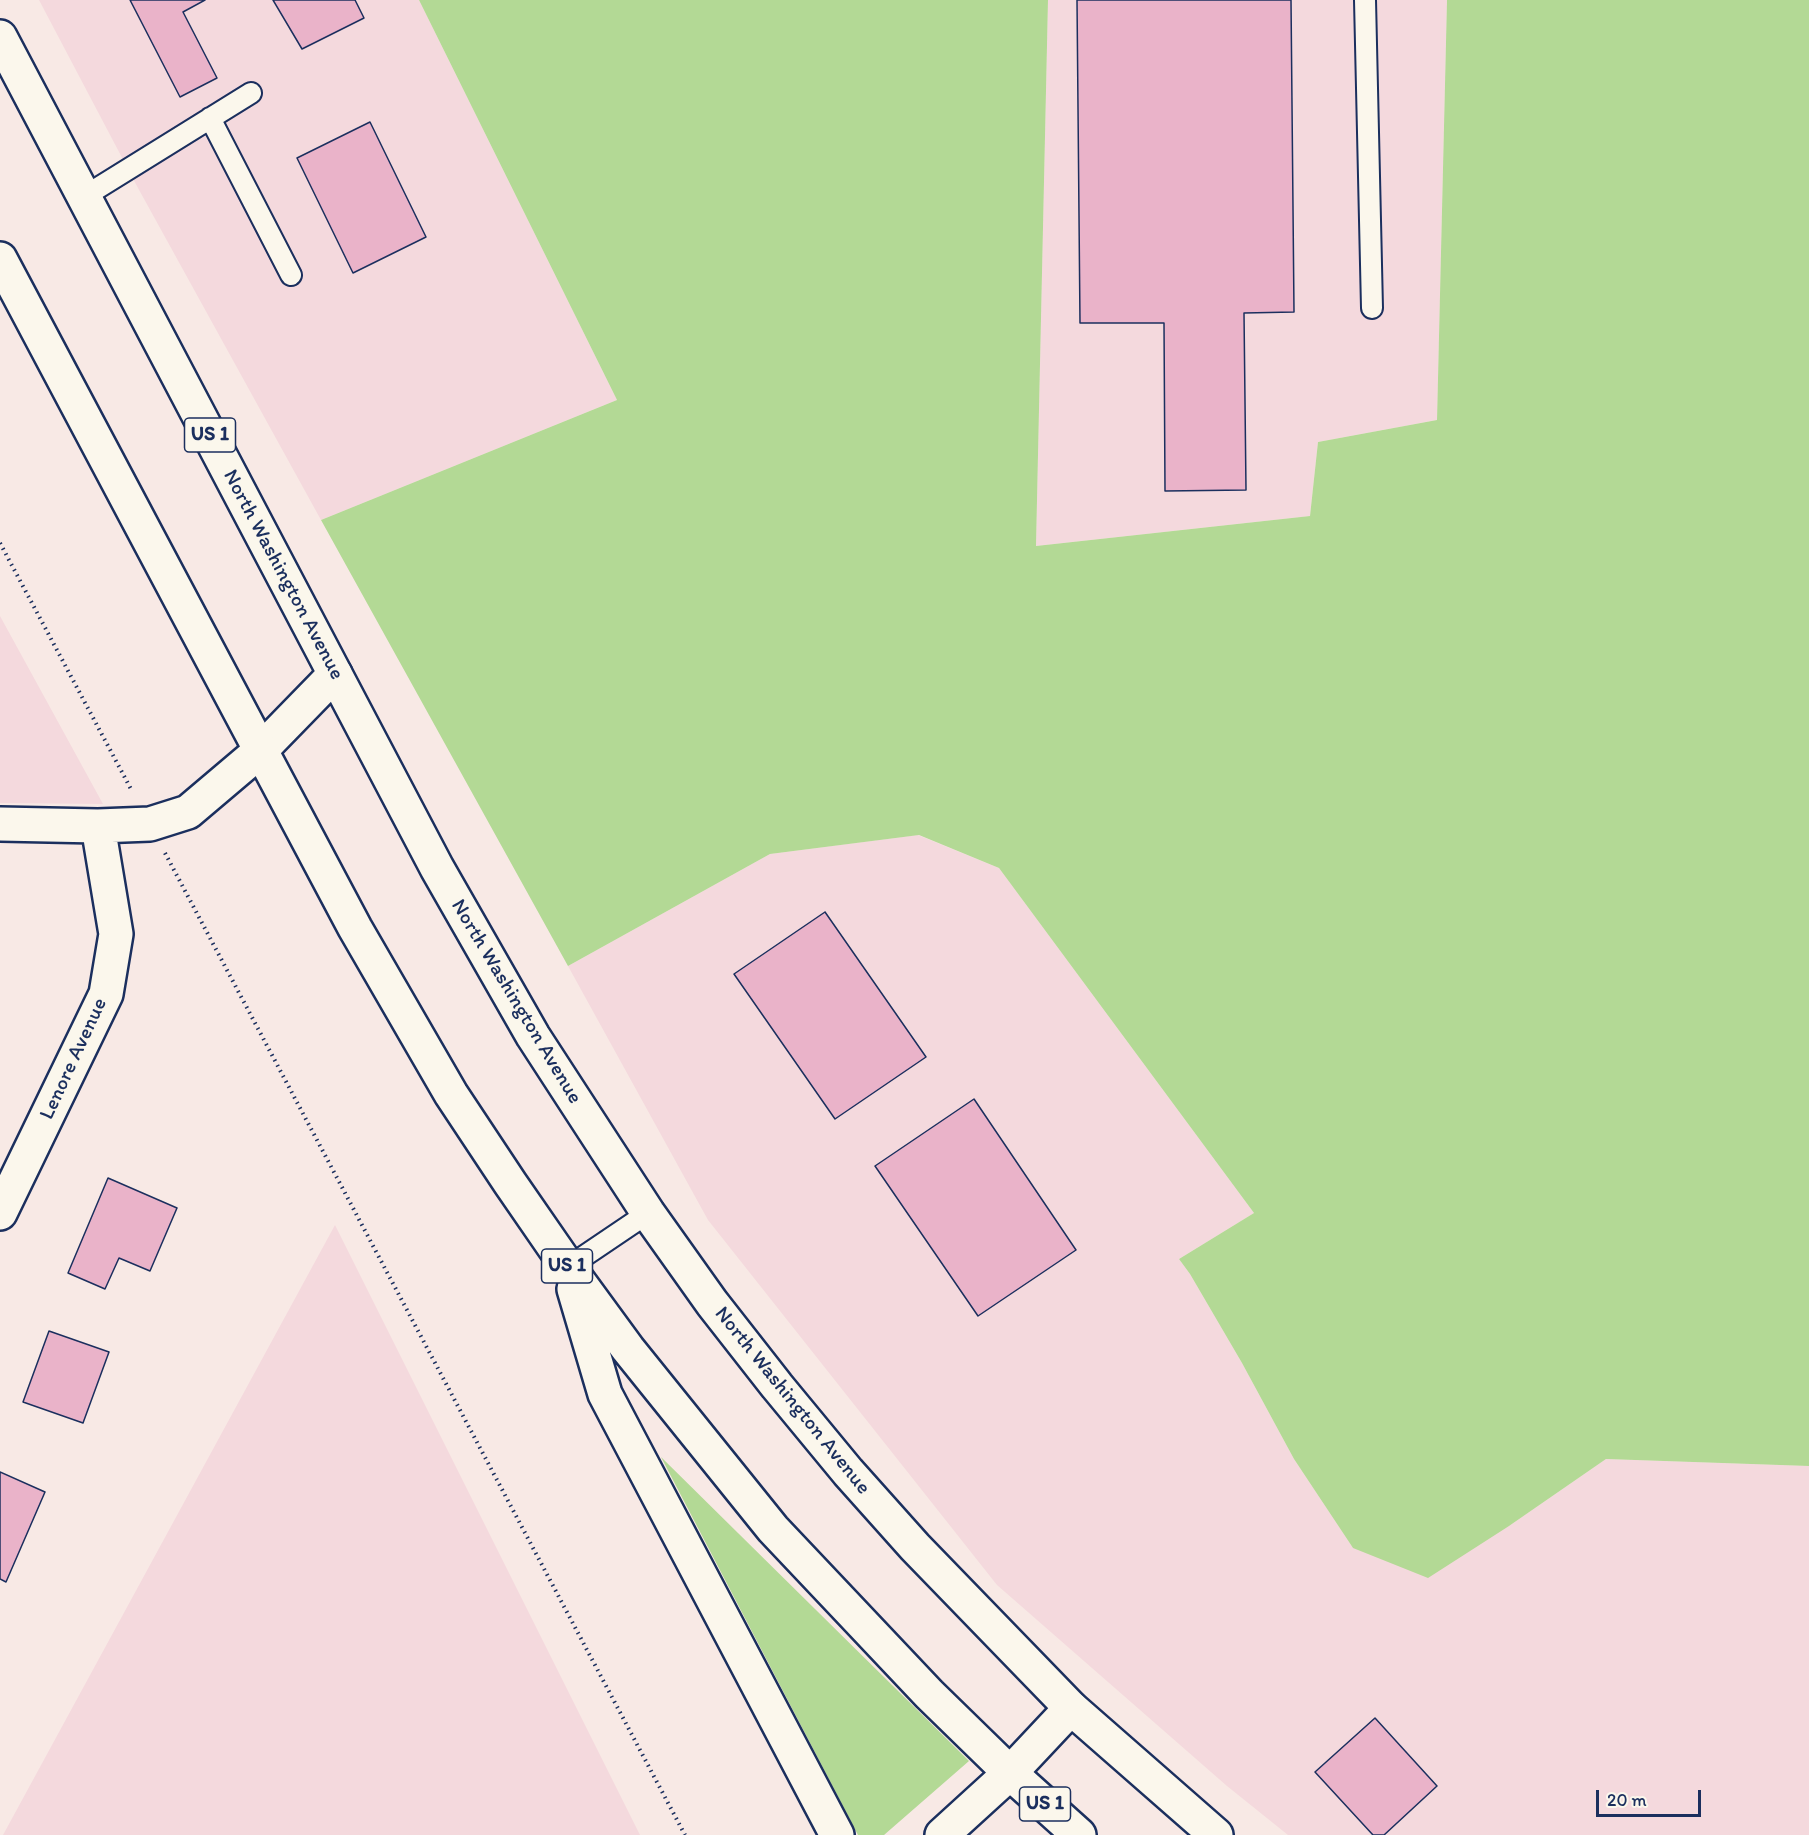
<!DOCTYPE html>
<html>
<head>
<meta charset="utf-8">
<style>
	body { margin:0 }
	#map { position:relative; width:1809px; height:1835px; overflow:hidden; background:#f8e9e5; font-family:Itim,sans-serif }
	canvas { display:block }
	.scale { position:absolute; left:1596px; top:1790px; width:105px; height:27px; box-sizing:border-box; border:3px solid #1b2f5e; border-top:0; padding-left:8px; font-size:18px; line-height:21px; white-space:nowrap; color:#1b2f5e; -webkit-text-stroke:4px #fbf7ec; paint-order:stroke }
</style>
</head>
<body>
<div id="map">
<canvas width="1809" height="1835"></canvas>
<div class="scale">20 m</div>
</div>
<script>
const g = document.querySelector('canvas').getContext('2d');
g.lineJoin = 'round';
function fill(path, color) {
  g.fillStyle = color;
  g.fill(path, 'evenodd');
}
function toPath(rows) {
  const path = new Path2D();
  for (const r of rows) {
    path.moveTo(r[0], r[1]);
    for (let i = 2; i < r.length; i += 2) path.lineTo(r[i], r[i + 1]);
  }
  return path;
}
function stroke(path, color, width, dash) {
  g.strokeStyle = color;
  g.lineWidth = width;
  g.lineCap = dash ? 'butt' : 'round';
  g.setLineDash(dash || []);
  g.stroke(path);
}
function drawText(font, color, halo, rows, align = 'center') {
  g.font = font + ' Itim,sans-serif';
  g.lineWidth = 6;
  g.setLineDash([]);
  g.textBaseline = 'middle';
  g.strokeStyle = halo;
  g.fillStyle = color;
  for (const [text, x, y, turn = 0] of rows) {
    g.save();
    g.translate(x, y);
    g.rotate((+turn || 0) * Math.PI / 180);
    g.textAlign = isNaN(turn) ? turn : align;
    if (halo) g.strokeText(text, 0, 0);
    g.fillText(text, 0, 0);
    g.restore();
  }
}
const built = toPath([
	[39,0,419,0,617,400,321,520,138,188],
	[1048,0,1447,0,1437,420,1318,442,1310,516,1036,546],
	[0,616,103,804,0,803],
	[918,835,999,868,1254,1213,1179,1259,1190,1274,1242,1363,1294,1459,1353,1548,1509,1526,1606,1459,1809,1466,1809,1835,1288,1835,1227,1786,997,1585,708,1220,568,966,770,854],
	[335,1225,640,1835,3,1835]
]);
const green = toPath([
	[419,0,1048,0,1036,546,1310,516,1318,442,1437,420,1447,0,1809,0,1809,1466,1606,1459,1509,1526,1428,1578,1353,1548,1294,1459,1242,1363,1190,1274,1179,1259,1254,1213,999,868,919,835,770,854,568,966,321,520,617,400],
	[661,1457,969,1761,884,1835,858,1835]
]);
const building = toPath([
	[130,0,205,0,183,12,217,78,180,97,130,0],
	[273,0,355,0,364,18,302,49,273,0],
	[1077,0,1291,0,1294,312,1244,313,1246,490,1165,491,1164,323,1080,323,1077,0],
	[370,122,426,237,353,273,297,158,370,122],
	[825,912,926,1057,835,1119,734,974,825,912],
	[974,1099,1076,1250,978,1316,875,1166,974,1099],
	[108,1178,177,1208,150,1271,119,1258,105,1289,68,1273,108,1178],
	[49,1331,109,1352,83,1423,23,1402,49,1331],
	[0,1472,45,1492,6,1582,0,1579,0,1472],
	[1375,1718,1437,1786,1384,1835,1373,1835,1315,1772,1375,1718]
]);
const path = toPath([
	[0,543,132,791],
	[165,853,685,1835]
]);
const service = toPath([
	[1365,0,1372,308],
	[210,118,291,275],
	[85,196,251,93],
	[568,1267,648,1213]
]);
const minor = toPath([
	[0,824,98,826,150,824,188,812,260,751,335,674],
	[0,1213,106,994,116,934,98,826]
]);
const tertiary = toPath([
	[942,1835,1010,1773,1071,1708]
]);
const primary = toPath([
	[0,37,437,868,533,1036,648,1213,712,1303,777,1386,848,1472,915,1547,1071,1708,1216,1835],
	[0,259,355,928,451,1094,510,1183,568,1267,628,1349,773,1529,929,1694,1010,1773,1079,1835],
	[574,1289,605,1394,837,1835]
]);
const shields = [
	[210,435,51],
	[567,1266,51],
	[1045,1804,51]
];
const shieldNames = [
	["US 1",210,435],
	["US 1",567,1266],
	["US 1",1045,1804]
];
const streetNames = [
	["North Washington Avenue",283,575,62],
	["North Washington Avenue",516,1002,59],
	["Lenore Avenue",74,1059,-65],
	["North Washington Avenue",792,1401,51]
];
fill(built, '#f4d9dd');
fill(green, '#b3d995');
fill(building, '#eab3c9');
stroke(building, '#1b2f5e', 1.5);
stroke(service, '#1b2f5e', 24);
stroke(minor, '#1b2f5e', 38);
stroke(tertiary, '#1b2f5e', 38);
stroke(primary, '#1b2f5e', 38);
stroke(path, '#1b2f5e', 4, [1.5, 4.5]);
stroke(service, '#fbf7ec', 20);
stroke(minor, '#fbf7ec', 33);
stroke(tertiary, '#fbf7ec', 33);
stroke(primary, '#fbf7ec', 33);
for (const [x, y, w] of shields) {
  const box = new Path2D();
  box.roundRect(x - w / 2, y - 17, w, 34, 4.5);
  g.fillStyle = '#fbf7ec';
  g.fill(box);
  stroke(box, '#1b2f5e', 1.5);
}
drawText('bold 20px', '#1b2f5e', null, shieldNames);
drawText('21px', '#1b2f5e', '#fbf7ec', streetNames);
</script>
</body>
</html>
